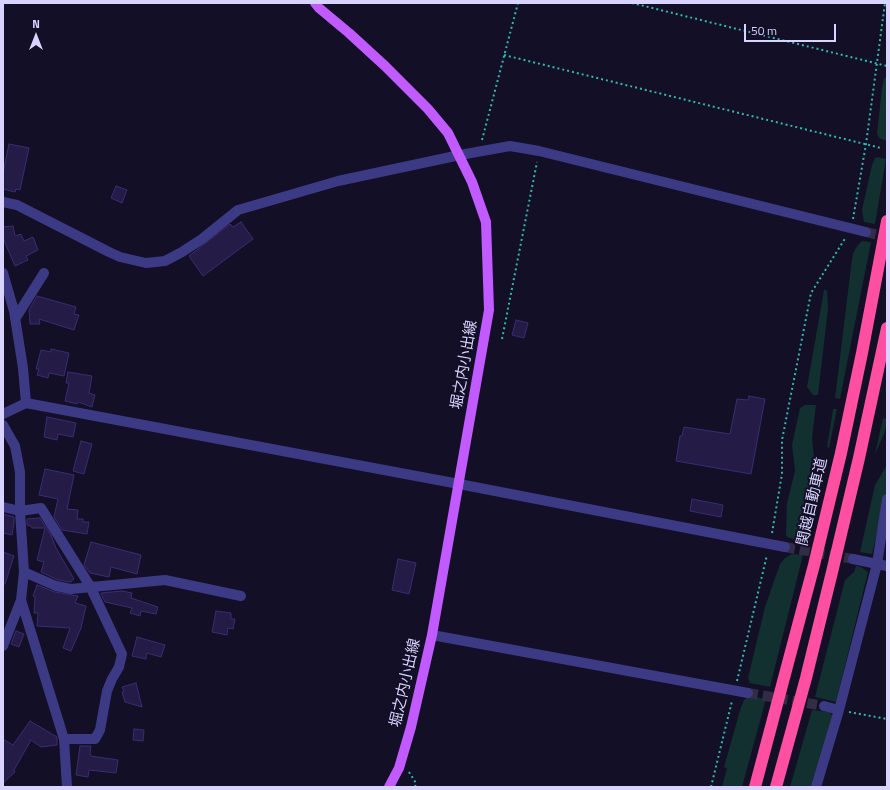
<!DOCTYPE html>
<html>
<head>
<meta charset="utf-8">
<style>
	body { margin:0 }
	#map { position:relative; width:890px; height:790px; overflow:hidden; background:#130f26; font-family:"Titillium Web",sans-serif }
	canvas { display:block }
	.frame { position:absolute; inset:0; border:4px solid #d9d4ff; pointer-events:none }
	.north { position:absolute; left:16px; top:16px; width:40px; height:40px; -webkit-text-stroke:3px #130f26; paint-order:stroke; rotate:0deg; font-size:11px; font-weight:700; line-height:16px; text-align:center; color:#d9d4ff }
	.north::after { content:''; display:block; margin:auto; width:14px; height:18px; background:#d9d4ff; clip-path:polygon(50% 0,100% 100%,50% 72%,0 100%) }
	.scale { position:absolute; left:744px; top:24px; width:92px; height:18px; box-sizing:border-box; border:2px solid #d9d4ff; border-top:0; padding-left:5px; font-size:12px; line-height:14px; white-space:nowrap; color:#d9d4ff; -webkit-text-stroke:3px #130f26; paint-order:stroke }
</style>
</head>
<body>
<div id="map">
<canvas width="890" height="790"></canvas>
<div class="frame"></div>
<div class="north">N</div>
<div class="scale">50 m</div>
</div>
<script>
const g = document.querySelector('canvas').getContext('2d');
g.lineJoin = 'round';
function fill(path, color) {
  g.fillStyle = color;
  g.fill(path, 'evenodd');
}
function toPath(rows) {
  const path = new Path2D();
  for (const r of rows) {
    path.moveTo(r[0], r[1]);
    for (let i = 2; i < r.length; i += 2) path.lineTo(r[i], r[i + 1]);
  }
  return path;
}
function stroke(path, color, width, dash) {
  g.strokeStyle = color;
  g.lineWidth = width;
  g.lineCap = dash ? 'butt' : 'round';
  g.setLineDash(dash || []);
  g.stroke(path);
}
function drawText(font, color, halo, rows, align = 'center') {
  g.font = font + ' "Titillium Web","Noto Sans JP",sans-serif';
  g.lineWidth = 4;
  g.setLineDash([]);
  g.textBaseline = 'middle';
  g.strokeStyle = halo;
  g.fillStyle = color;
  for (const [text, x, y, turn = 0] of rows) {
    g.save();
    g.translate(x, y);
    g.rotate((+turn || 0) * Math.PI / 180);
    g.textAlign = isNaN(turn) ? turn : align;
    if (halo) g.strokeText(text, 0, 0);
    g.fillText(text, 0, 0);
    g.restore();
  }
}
const green = toPath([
	[887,76,887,141,879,138,877,134,882,88,884,79],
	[878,157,886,159,875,224,864,222,862,210,872,165,875,158],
	[862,241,871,242,840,399,835,398,851,267,853,253,858,245],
	[824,290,827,290,828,309,818,395,813,395,807,387],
	[805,405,816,405,812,438,816,478,810,503,814,508,806,541,789,538,786,536,787,503,795,471,792,445,800,408],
	[833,409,837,409,829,448,827,447],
	[883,418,887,419,887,422,884,434,875,454],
	[887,465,887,490,872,554,860,552,875,485],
	[792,554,803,555,770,687,750,683,748,678,765,607,780,564,785,558],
	[856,566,861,567,868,572,836,702,815,697,845,580,854,572],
	[749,696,766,699,742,787,722,787,727,768,724,767,741,707,744,700],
	[812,710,829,712,833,716,811,787,790,787]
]);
const building = toPath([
	[9,144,29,148,20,190,16,189,15,192,3,189,3,173,9,144],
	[116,186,127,190,122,203,111,198,116,186],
	[241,222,253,239,203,276,189,256,230,224,233,227,241,222],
	[13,226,15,236,21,234,24,241,33,237,38,250,26,256,28,260,15,266,3,238,3,227,13,226],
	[37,296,76,307,74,314,79,315,74,330,39,319,40,324,30,324,29,310,37,296],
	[516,320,528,323,524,338,512,335,516,320],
	[51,349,69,353,64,376,49,373,48,378,37,375,39,369,36,369,41,350,51,352,51,349],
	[68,372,92,376,89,393,95,395,92,407,78,402,77,404,65,401,69,383,66,383,68,372],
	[749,396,765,399,751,474,676,461,680,436,682,436,684,427,730,434,737,399,748,400,749,396],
	[47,417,76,423,73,437,58,434,57,440,44,437,47,417],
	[81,441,92,444,84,474,73,471,81,441],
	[45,469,74,475,67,509,78,510,77,519,83,519,83,522,89,522,87,534,62,530,54,517,58,499,39,495,45,469],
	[692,499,723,505,721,517,690,511,692,499],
	[3,514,14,517,14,523,12,535,3,533,3,514],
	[40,518,51,535,56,548,74,579,71,582,58,580,41,572,44,562,37,560,45,528,32,528,31,526,27,525,27,519,40,518],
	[91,542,141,555,137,574,111,567,109,577,90,573,84,565,91,542],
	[3,552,14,556,5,584,3,584,3,552],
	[398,559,416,563,409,594,392,590,398,559],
	[37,585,55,592,78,596,75,603,86,606,81,628,71,651,63,648,70,628,37,626,38,613,34,613,35,597,33,596,37,585],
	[122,591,132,593,131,598,158,607,156,614,141,611,140,616,130,613,132,608,105,602,101,594,101,593,122,591],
	[216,611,231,613,231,619,235,619,233,629,228,628,227,635,212,632,216,611],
	[16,631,24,634,19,647,11,644,16,631],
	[137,637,165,645,161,657,147,653,146,659,132,656,137,637],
	[136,683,142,707,125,702,122,692,124,691,122,687,136,683],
	[30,721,57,737,57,745,41,747,31,740,14,770,15,772,3,783,3,739,13,745,30,721],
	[134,729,144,730,143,741,133,740,134,729],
	[80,746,91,746,90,754,91,756,118,760,116,773,89,770,88,777,76,775,80,746]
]);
const minorTunnel = toPath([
	[866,232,887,237],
	[785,547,853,559],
	[748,693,824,706]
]);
const path = toPath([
	[632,3,887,66],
	[504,55,881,148],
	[482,140,518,3],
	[853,219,866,144,885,3],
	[502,339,537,162],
	[772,533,782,474,782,440,811,293,846,237],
	[737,681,767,555],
	[849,712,887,719],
	[409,772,416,783,415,787],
	[711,787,732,701]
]);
const minor = toPath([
	[3,202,17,205,109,252,120,257,146,263,165,261,182,252,202,239,238,210,338,181,460,155,510,146,539,151,866,232],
	[3,273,14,311,23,368,26,403],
	[15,319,44,273],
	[3,414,26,403,459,484,785,547],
	[3,425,15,446,20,472,20,511,24,572,21,600,3,646],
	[3,507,20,511,41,508,90,586,122,654,119,667,112,679,107,691,100,730,95,739,64,739],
	[853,559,887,566],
	[24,572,56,586,71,589,165,580,241,596],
	[21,600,64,739,67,787],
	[432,635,748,693],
	[824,706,839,710],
	[816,787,839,710,877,564,887,499]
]);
const major = toPath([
	[315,3,319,8,349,33,385,66,428,109,448,133,472,182,486,222,489,310,432,635,411,727,399,768,389,787]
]);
const highway = toPath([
	[755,787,814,565,841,453,862,353,887,221],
	[776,787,806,678,833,568,859,458,887,328]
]);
const streetNames = [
	["堀之内小出線",465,365,-80],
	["関越自動車道",813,502,-77],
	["堀之内小出線",406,683,-77]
];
fill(green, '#12302f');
fill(building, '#241b47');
stroke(building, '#3b2d73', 1);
stroke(minorTunnel, '#312d47', 10, [10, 5]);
stroke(path, '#2fb8b0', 2, [2, 3]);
stroke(minor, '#3d3a85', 10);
stroke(major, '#c25bff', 10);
stroke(highway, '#ff4fa3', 12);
drawText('15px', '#d9d4ff', '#130f26', streetNames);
</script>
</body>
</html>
